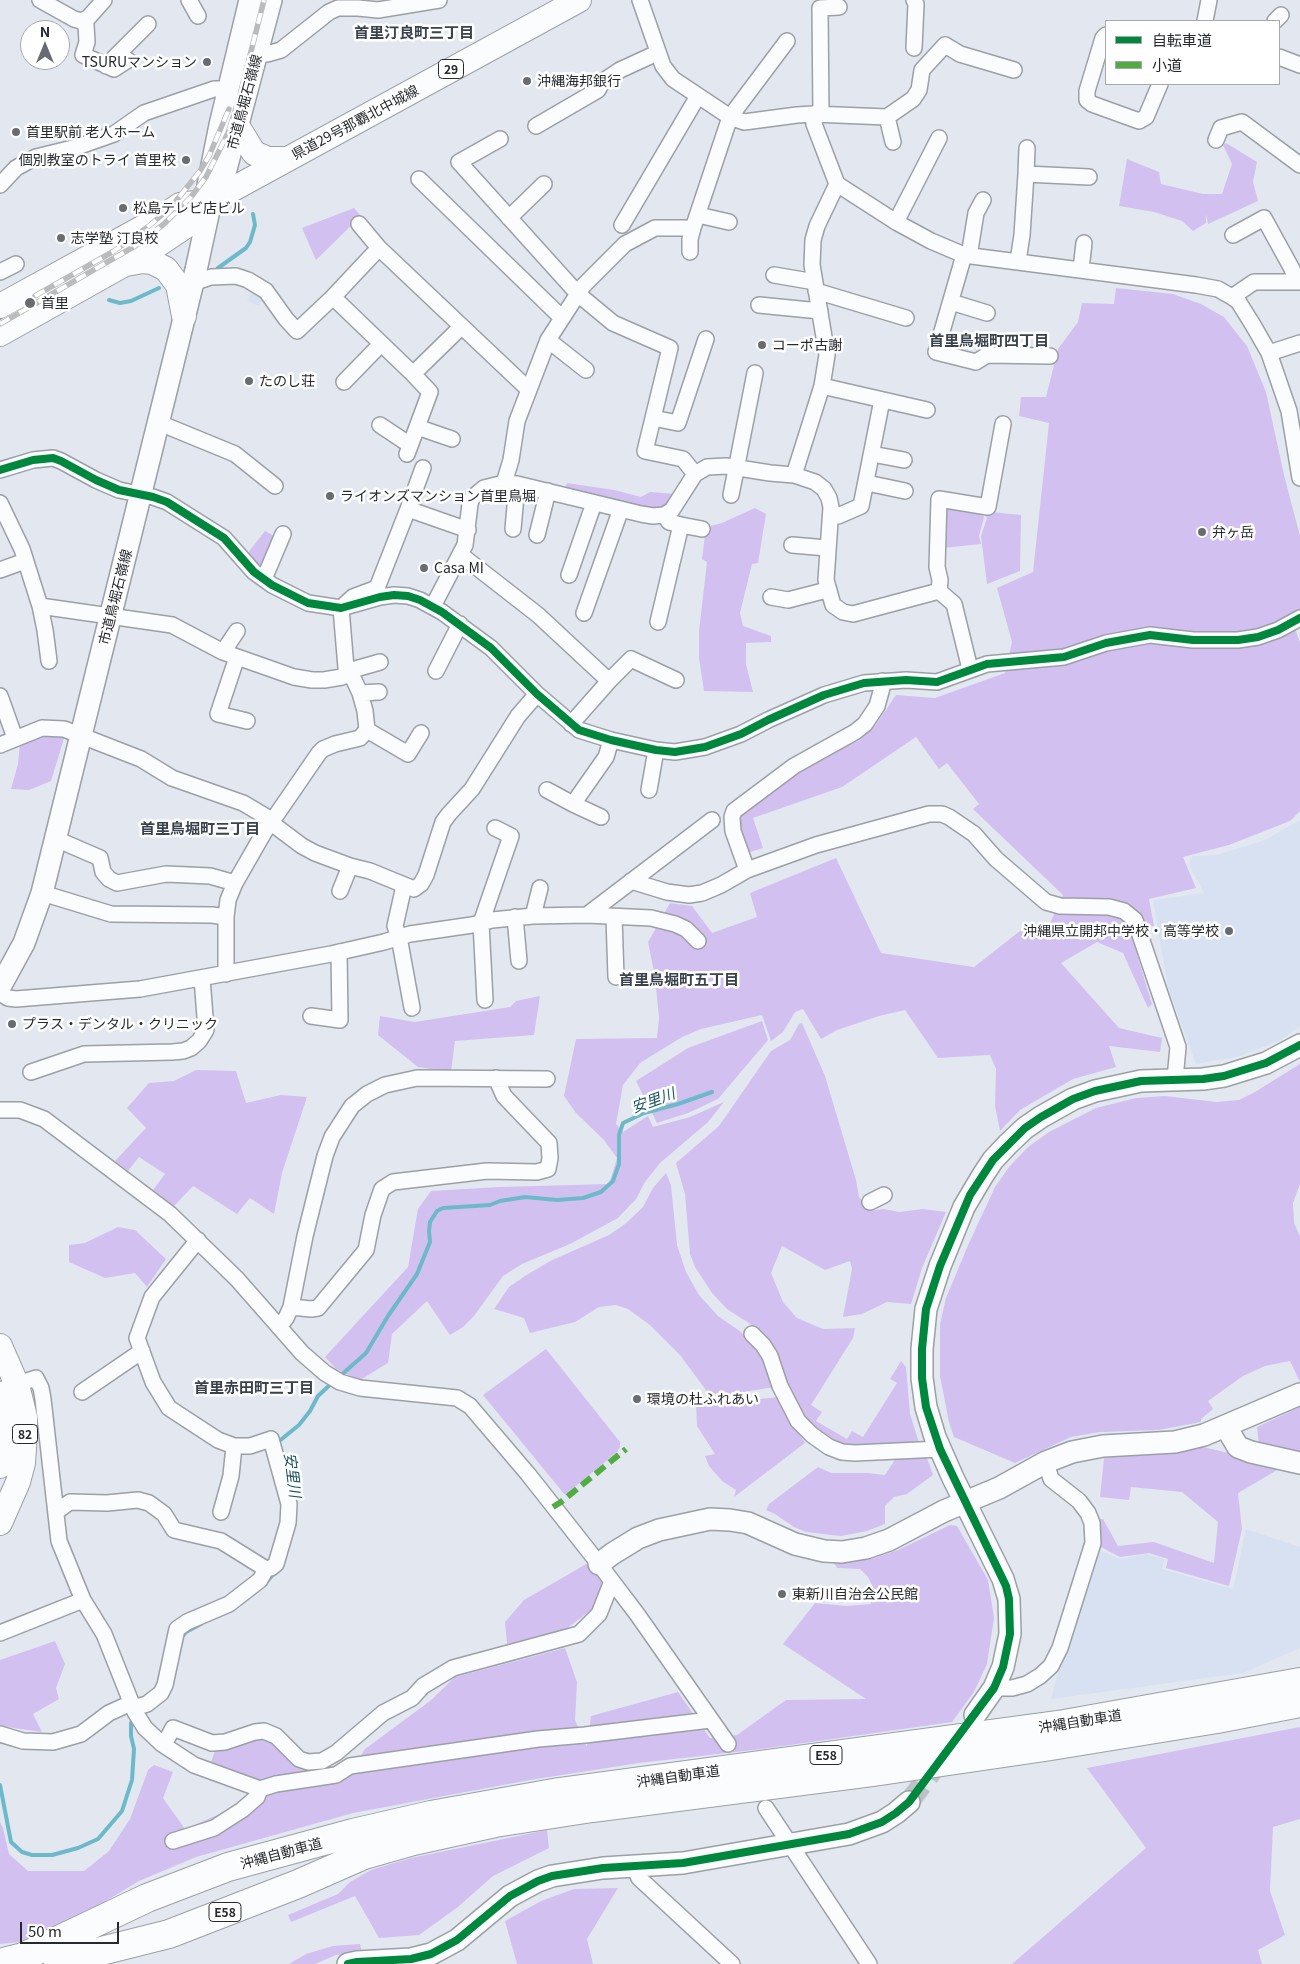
<!DOCTYPE html>
<html>
<head>
<meta charset="utf-8">
<style>
	body { margin:0 }
	#map { position:relative; width:1300px; height:1964px; overflow:hidden; background:#e3e8f0; font-family:Georgia,"Noto Sans JP",serif }
	canvas { display:block }
	.legend { position:absolute; left:1105px; top:20px; width:175px; height:65px; box-sizing:border-box; background:#fff; border:1px solid #a8a9ab; margin:0; padding:6px 9px; list-style:none; font-size:15px; color:#26292e }
	.legend li { display:flex; align-items:center; gap:10px; height:25px }
	.legend b { width:25px; border:1px solid #a8a9ab }
	.north { position:absolute; left:20px; top:20px; width:50px; height:50px; box-sizing:border-box; background:#fff; border:1px solid #a8a9ab; border-radius:50%; rotate:0deg; font-size:14px; font-weight:700; line-height:20px; text-align:center; color:#26292e }
	.north::after { content:''; display:block; margin:auto; width:18px; height:22px; background:#686c72; clip-path:polygon(50% 0,100% 100%,50% 72%,0 100%) }
	.scale { position:absolute; left:20px; top:1922px; width:99px; height:22px; box-sizing:border-box; border:2px solid #26292e; border-top:0; padding-left:6px; font-size:15px; line-height:18px; white-space:nowrap; color:#26292e; -webkit-text-stroke:4px #fff; paint-order:stroke }
</style>
</head>
<body>
<div id="map">
<canvas width="1300" height="1964"></canvas>
<ul class="legend">
<li><b style="height:6px;background:#00873e"></b>自転車道</li>
<li><b style="height:6px;background:#53ab44"></b>小道</li>
</ul>
<div class="north">N</div>
<div class="scale">50 m</div>
</div>
<script>
const g = document.querySelector('canvas').getContext('2d');
g.lineJoin = 'round';
function fill(path, color) {
  g.fillStyle = color;
  g.fill(path, 'evenodd');
}
function toPath(rows) {
  const path = new Path2D();
  for (const r of rows) {
    path.moveTo(r[0], r[1]);
    for (let i = 2; i < r.length; i += 2) path.lineTo(r[i], r[i + 1]);
  }
  return path;
}
function stroke(path, color, width, dash) {
  g.strokeStyle = color;
  g.lineWidth = width;
  g.lineCap = dash ? 'butt' : 'round';
  g.setLineDash(dash || []);
  g.stroke(path);
}
function drawText(font, color, halo, rows, align = 'center') {
  g.font = font + ' Georgia,"Noto Sans JP",serif';
  g.lineWidth = 5;
  g.setLineDash([]);
  g.textBaseline = 'middle';
  g.strokeStyle = halo;
  g.fillStyle = color;
  for (const [text, x, y, turn = 0] of rows) {
    g.save();
    g.translate(x, y);
    g.rotate((+turn || 0) * Math.PI / 180);
    g.textAlign = isNaN(turn) ? turn : align;
    if (halo) g.strokeText(text, 0, 0);
    g.fillText(text, 0, 0);
    g.restore();
  }
}
const built = toPath([
	[251,293,263,298,259,306,247,301],
	[1300,820,1300,1026,1279,1041,1240,1056,1196,1064,1168,988,1153,900,1204,893,1189,865,1192,856,1217,855,1265,840],
	[1246,1529,1300,1547,1300,1648,1243,1673,1051,1699,1075,1612,1099,1550,1120,1559,1146,1554,1165,1559,1162,1569,1233,1589]
]);
const green = toPath([
	[1226,143,1257,162,1253,182,1258,201,1208,224,1206,214,1206,223,1193,231,1182,221,1154,212,1119,206,1127,159,1159,172,1161,184,1203,194,1222,194,1232,164,1223,145],
	[354,208,361,216,316,260,302,228],
	[1116,288,1173,294,1201,304,1224,317,1247,346,1266,392,1284,475,1300,536,1300,610,1295,629,1300,642,1300,811,1290,821,1229,845,1183,857,1196,888,1149,899,1154,926,1128,925,1152,1004,1148,1008,1123,953,1097,942,1061,963,1119,1028,1162,1038,1160,1052,1109,1046,1116,1067,1073,1079,1020,1110,1000,1131,995,1106,996,1069,990,1055,938,1058,905,1010,879,1016,837,1030,821,1039,803,1009,795,1012,783,1032,771,1041,762,1015,701,1029,682,1037,640,1063,623,1085,616,1124,623,1132,648,1116,653,1127,690,1117,724,1102,708,1122,660,1163,645,1182,636,1199,618,1218,570,1244,522,1264,503,1276,474,1316,463,1327,450,1335,427,1301,392,1334,388,1363,360,1380,336,1369,325,1357,408,1267,418,1209,431,1191,499,1187,609,1184,617,1158,604,1140,576,1113,564,1096,576,1039,657,1038,659,1018,655,977,648,942,670,903,692,906,712,933,757,917,750,893,836,858,881,953,974,967,1020,931,1044,936,1063,895,973,809,979,804,947,763,939,769,916,737,842,787,753,818,763,848,747,853,739,830,739,818,800,772,833,753,860,740,875,726,896,695,935,698,1005,673,1012,642,997,588,1033,572,1049,423,1019,416,1021,397,1046,397,1058,349,1078,322,1082,303,1114,304],
	[567,483,614,490,641,497,650,492,676,494,664,510,644,510,564,490],
	[947,507,978,510,984,517,979,536,981,544,943,548,942,510],
	[755,508,766,514,758,563,752,564,740,613,743,626,771,636,771,642,746,643,746,664,753,692,704,691,699,658,699,631,707,562,702,559,706,527,722,523],
	[982,511,1021,515,1020,571,987,584,981,536,987,518],
	[265,531,278,538,261,568,247,554],
	[51,732,65,735,51,781,29,790,11,789,18,764,20,743],
	[540,996,534,1035,455,1041,451,1072,418,1067,378,1035,380,1016,415,1022,510,1007,516,1001],
	[762,1021,768,1040,718,1099,688,1113,657,1123,636,1081,688,1048],
	[802,1023,825,1076,856,1180,859,1197,870,1211,884,1209,899,1212,923,1209,946,1212,922,1268,911,1304,887,1302,862,1314,843,1317,852,1269,850,1261,825,1270,782,1246,771,1273,783,1302,797,1318,823,1329,855,1328,853,1338,811,1405,822,1412,816,1421,847,1439,852,1431,863,1437,897,1383,890,1379,901,1361,906,1367,910,1414,920,1446,839,1447,804,1421,768,1341,752,1325,727,1309,712,1293,695,1267,690,1254,685,1194,676,1163,719,1126,771,1051,790,1040,799,1024],
	[1300,1064,1300,1184,1293,1203,1294,1223,1300,1236,1300,1382,1290,1361,1265,1366,1243,1376,1208,1401,1213,1409,1201,1419,1201,1422,1159,1430,1100,1432,1071,1437,1015,1463,954,1437,949,1422,940,1376,940,1324,946,1298,969,1243,995,1187,1009,1167,1028,1147,1049,1132,1096,1108,1136,1098,1165,1096,1216,1102,1239,1100,1255,1092],
	[196,1070,236,1071,246,1103,281,1095,307,1097,282,1173,274,1214,250,1198,237,1214,193,1186,174,1206,153,1190,165,1174,139,1157,128,1171,115,1161,146,1128,127,1108,149,1083,174,1081],
	[666,1173,671,1185,677,1245,686,1272,699,1295,718,1316,741,1332,758,1351,768,1365,775,1387,711,1397,680,1355,650,1325,628,1309,616,1305,599,1307,575,1322,530,1333,524,1318,494,1309,509,1287,525,1276,550,1261,609,1235,625,1224,643,1207,653,1188],
	[118,1227,135,1230,166,1259,147,1287,135,1273,105,1278,69,1262,69,1245,85,1243],
	[546,1349,620,1442,620,1447,617,1452,565,1495,483,1395],
	[778,1397,783,1411,805,1443,734,1497,736,1490,722,1481,709,1466,705,1456,715,1454,697,1426,696,1403,710,1405],
	[1300,1407,1300,1454,1259,1444,1257,1427],
	[1203,1447,1284,1466,1238,1493,1242,1529,1229,1586,1166,1568,1168,1559,1149,1553,1120,1557,1099,1546,1097,1519,1103,1519,1118,1546,1154,1542,1214,1563,1218,1522,1182,1492,1131,1487,1129,1500,1100,1497,1104,1458,1125,1455,1175,1454],
	[921,1456,927,1458,933,1475,907,1494,894,1497,885,1506,885,1524,867,1531,841,1536,806,1532,794,1527,775,1514,766,1510,769,1504,818,1467,831,1473,868,1473,885,1475,896,1458],
	[950,1525,957,1526,988,1580,994,1618,987,1664,974,1692,952,1722,762,1749,639,1763,530,1780,353,1813,196,1857,139,1881,58,1930,21,1942,0,1944,0,1822,3,1828,9,1854,28,1871,84,1871,109,1851,130,1819,148,1770,154,1765,173,1772,163,1798,185,1829,271,1792,348,1777,365,1749,430,1701,455,1677,565,1648,577,1682,575,1720,587,1747,591,1716,678,1692,710,1738,737,1735,786,1700,866,1699,783,1644,815,1603,846,1606,871,1604,873,1587,868,1577,860,1569,837,1568,834,1563,872,1559,898,1550],
	[588,1563,603,1582,595,1607,566,1629,507,1644,505,1622,524,1600],
	[55,1641,65,1664,56,1688,59,1699,33,1714,42,1732,0,1726,0,1660],
	[1300,1727,1300,1819,1273,1827,1270,1891,1285,1935,1258,1950,1262,1964,1012,1964,1146,1848,1087,1768],
	[258,1734,313,1768,323,1769,260,1781,209,1768,216,1748],
	[547,1830,549,1848,493,1876,458,1907,419,1935,379,1938,355,1896,291,1922,288,1915,338,1894,350,1882,371,1870,411,1858],
	[618,1888,587,1939,593,1964,517,1964,505,1921,541,1901,574,1889],
	[360,1944,362,1952,336,1955,315,1964,289,1964,306,1954,333,1946]
]);
const stream = toPath([
	[218,268,246,248,250,242,255,225,253,214],
	[109,300,120,303,131,301,159,288],
	[339,1377,366,1353,388,1316,417,1274,430,1242,429,1231,430,1222,437,1211,443,1208,490,1205,500,1201,525,1197,557,1200,583,1198,601,1192,613,1181,619,1164,619,1135,623,1123,644,1113,678,1104,712,1092],
	[278,1444,278,1442,299,1425,310,1411,318,1396,334,1381],
	[264,1585,276,1571],
	[181,1638,186,1632,201,1624],
	[0,1785,11,1842,22,1852,32,1855,52,1855,78,1848,98,1839,122,1811,132,1780,134,1749,131,1736,131,1723,134,1720]
]);
const secondaryTunnel = toPath([
	[909,1802,945,1754]
]);
const street = toPath([
	[40,0,74,19,81,21,88,18,104,0],
	[189,0,198,16],
	[640,0,663,66,673,79,730,117,744,122,797,115,813,114,814,124,837,184,896,222,931,241,964,255,1196,285,1218,289,1232,297,1238,301,1253,325,1269,353,1289,411,1300,478],
	[81,21,86,25,87,42,83,55,114,69,128,60],
	[1205,21,1209,0],
	[1275,21,1281,15],
	[1106,35,1103,38,1087,91,1087,100,1092,104,1139,121,1146,117,1160,84],
	[914,48,916,4,914,0],
	[258,54,267,54,281,50,329,12,338,8,358,8,378,10,439,0],
	[1279,57,1300,65],
	[106,66,148,24],
	[813,114,887,117,913,99,919,90,922,70,945,45,960,54,1014,70],
	[821,115,820,8,839,7],
	[887,117,893,142],
	[536,126,598,90,602,82,620,70,657,53],
	[500,139,459,162,578,294,613,323,670,348,645,451,683,459,695,474],
	[1216,140,1221,128,1242,122,1300,165],
	[1026,174,1027,148],
	[419,179,562,318],
	[0,185,16,168,36,157,77,147,114,134,144,113,214,89,227,89],
	[698,215,729,222],
	[509,218,544,184],
	[896,222,939,138],
	[359,224,379,248],
	[622,225,698,96],
	[1233,235,1264,218,1292,269,1297,282],
	[690,252,690,239,693,228],
	[964,255,936,352,976,362,987,355,1050,356],
	[969,256,976,213,983,200],
	[1018,261,1022,235,1026,174,1089,177],
	[1081,269,1084,243],
	[0,272,16,264],
	[774,275,815,282],
	[187,285,211,277,236,276,248,280,266,291,286,319,297,331,333,297,379,248,528,389],
	[816,291,906,318],
	[333,297,413,374],
	[1232,297,1254,282,1300,282],
	[951,302,987,313],
	[759,305,820,311],
	[548,340,586,370],
	[1269,353,1300,343],
	[344,382,381,344],
	[822,386,927,410],
	[653,418,678,423,706,339],
	[157,422,235,454,275,486],
	[380,425,410,445],
	[417,427,452,439],
	[407,454,430,392,413,374,461,327],
	[872,454,904,460],
	[0,470,33,460,53,458,61,461,96,480,119,490,153,497,167,502,224,538,254,572,272,585,308,603,341,608,380,597,394,595,408,596,420,600,442,612,491,648,537,694,579,730,611,740,656,750,675,752,705,747,741,734,768,720,824,695,864,683,906,680,937,682,987,664,1064,657,1106,643,1150,635,1193,640,1238,640,1258,637,1278,630,1300,618],
	[794,475,822,386,827,355,812,265,813,240,817,226,837,184],
	[504,483,511,460,517,421,548,340,583,286,625,244,655,228,693,228,730,117,787,41],
	[867,483,905,491],
	[731,495,755,373],
	[0,503,22,549,40,606,172,625,223,652,294,677,312,680,324,680,342,677,348,674,352,670,380,662],
	[408,509,423,468],
	[831,516,838,516,861,506,882,400],
	[681,525,702,529],
	[513,529,517,484],
	[537,535,548,491],
	[792,545,827,548],
	[461,555,538,615,609,681,571,724],
	[0,570,25,561],
	[569,575,594,503],
	[264,579,283,534],
	[939,591,940,580,937,567,939,499,988,507,1003,424],
	[771,597,788,600,827,590],
	[40,606,45,630,49,661],
	[433,606,465,545,470,504,472,498,484,488,504,483,517,484,641,514,653,516,664,515,672,510,695,474,707,467,726,466,770,473,794,475,815,482,824,489,829,498,831,507,826,580,833,605,843,612,853,614,939,591,954,604,970,669],
	[584,613,621,509],
	[658,622,681,525,669,522,664,515],
	[223,652,237,631],
	[237,657,218,714,247,721],
	[436,671,460,624],
	[609,681,631,659,676,680],
	[360,693,379,692],
	[0,696,15,738],
	[367,730,408,754,421,733],
	[0,745,42,728,64,729,141,759,172,778,243,803,265,816,270,822,302,846,315,853,350,866,370,871,414,889,421,884,426,875,443,822,449,814,472,789,518,716,537,694],
	[547,790,573,804],
	[649,790,656,750],
	[601,817,573,804,606,757,611,740],
	[56,839,100,858,103,872,109,879,117,883,166,874,210,876,235,883],
	[747,870,733,831,732,817,734,811,794,766,855,732,865,724,877,706,882,688,882,681],
	[631,881,667,892,689,895,702,893,721,885,747,870,816,845,929,814,942,814,949,817,974,834,996,859,1046,902,1060,906,1109,907,1124,911,1135,920,1178,1047,1175,1079],
	[404,886,395,926,399,937,412,1008],
	[340,891,350,866],
	[42,893,111,914,212,915,226,917],
	[587,915,712,820],
	[533,916,540,888],
	[515,917,519,961],
	[614,917,616,977],
	[226,974,226,917,228,900,235,883,270,822,277,814,319,753,323,749,335,744,360,738,367,730,365,711,360,693,354,680,348,674,346,668,341,608,353,597,377,588,408,509,468,530],
	[0,993,8,998,16,999,140,989,331,954,384,942,410,934,472,925,492,920,533,916,587,915,651,918,675,924,686,929,698,941],
	[485,1000,481,923,511,836,495,828],
	[311,1016,340,1020,339,952],
	[31,1072,84,1054,172,1052,183,1051,191,1048,199,1041,206,1030,202,978],
	[0,1110,20,1110,44,1119,170,1214,237,1279,302,1353,325,1373,340,1382,360,1388,457,1398,470,1406,528,1474,599,1564,637,1614,728,1744],
	[870,1202,884,1195],
	[291,1307,311,1309,318,1308,366,1250,373,1215,382,1189,393,1182,487,1171,537,1172,548,1169,550,1158,549,1143,504,1096,496,1078],
	[279,1327,286,1318,291,1307,305,1236,325,1156,332,1137,352,1106,367,1094,385,1085,417,1078,547,1079],
	[752,1334,763,1345,770,1356,780,1386,798,1421,812,1435,829,1447,842,1452,855,1453,940,1449],
	[0,1390,36,1378,41,1388,43,1399,59,1541,83,1600,104,1634,135,1712,145,1728,162,1744,194,1765,260,1789,276,1784,336,1775,350,1766,538,1739,585,1735,710,1720],
	[82,1392,142,1351],
	[56,1512,70,1502,107,1503,138,1500,149,1503,164,1514,174,1530,221,1541,266,1569],
	[221,1512,231,1476,234,1446],
	[0,1633,83,1600],
	[994,1688,1012,1688,1027,1684,1040,1676,1051,1666,1060,1648,1093,1543,1092,1523,1088,1513,1079,1501,1051,1479,1046,1462],
	[133,1708,147,1704,161,1693,165,1685,177,1629,187,1622,229,1604,260,1580,266,1569,271,1568,276,1564,288,1523,289,1504,271,1439,250,1446,234,1446,218,1440,169,1408,153,1382,137,1338,152,1297,198,1240],
	[0,1734,23,1741,53,1742,81,1734,109,1713,131,1703],
	[162,1744,167,1739,173,1728,212,1743,225,1742,255,1732,264,1731,276,1736,299,1759,308,1762,322,1761,336,1753,383,1713,412,1698,423,1686,453,1668,579,1634,599,1614,612,1581],
	[766,1808,869,1964],
	[173,1841,214,1828,242,1810,257,1797,260,1789],
	[634,1867,639,1878,732,1964]
]);
const secondary = toPath([
	[221,188,271,0],
	[0,987,24,943,42,893,196,270,211,201,208,185,220,125,250,0],
	[1226,1427,1238,1447,1251,1452,1300,1463],
	[599,1564,612,1554,638,1538,659,1530,710,1519,730,1520,748,1523,795,1544,824,1551,842,1552,866,1548,889,1540,944,1511,999,1488,1046,1462,1072,1452,1103,1446,1175,1442,1204,1435,1300,1394],
	[975,1715,994,1688,1003,1667,1010,1634,1009,1599,1003,1579,953,1478,935,1437,926,1407,922,1378,922,1349,926,1309,940,1266,964,1207,983,1175,993,1160,1008,1144,1025,1128,1041,1117,1073,1099,1095,1091,1141,1081,1203,1079,1224,1076,1266,1063,1300,1045],
	[348,1964,357,1962,411,1959,431,1954,457,1940,510,1896,538,1881,552,1876,603,1868,683,1863,849,1834,882,1822,896,1813,909,1802]
]);
const primary = toPath([
	[238,127,254,153,268,159,286,159],
	[126,264,143,261,152,262,166,269,178,285,184,316],
	[0,306,162,217,180,205,211,201,579,0],
	[0,334,150,250,189,224,211,201],
	[0,1346,17,1385,25,1417,25,1433,23,1463,18,1482,0,1523],
	[0,1404,4,1433,0,1466]
]);
const highway = toPath([
	[0,1963,23,1957,147,1898,228,1867,353,1833,431,1815,559,1792,1064,1724,1300,1682],
	[58,1964,81,1956,169,1934,298,1884,364,1855,413,1841,495,1823,592,1808,872,1772,1045,1747,1217,1719,1300,1703]
]);
const rail = toPath([
	[35,296,114,251,149,226,172,206,200,171,209,156,229,109],
	[0,324,135,246,164,224,191,197,206,177,228,133,239,99,264,0]
]);
const quiet = toPath([
	[553,1507,561,1502,626,1449]
]);
const cycleway = toPath([
	[0,470,33,460,53,458,61,461,96,480,119,490,153,497,167,502,224,538,254,572,272,585,308,603,341,608,380,597,394,595,408,596,420,600,442,612,491,648,537,694,579,730,611,740,656,750,675,752,705,747,741,734,768,720,824,695,864,683,906,680,937,682,987,664,1064,657,1106,643,1150,635,1193,640,1238,640,1258,637,1278,630,1300,618],
	[348,1964,357,1962,411,1959,431,1954,457,1940,510,1896,538,1881,552,1876,603,1868,683,1863,849,1834,882,1822,896,1813,909,1802,994,1688,1003,1667,1010,1634,1009,1599,1006,1586,940,1449,926,1407,922,1378,922,1349,926,1309,940,1266,970,1195,993,1160,1025,1128,1041,1117,1073,1099,1095,1091,1141,1081,1203,1079,1224,1076,1266,1063,1300,1045]
]);
const markers = [
	[207,62,5,"#686c72"],
	[527,81,5,"#686c72"],
	[16,132,5,"#686c72"],
	[186,160,5,"#686c72"],
	[123,208,5,"#686c72"],
	[61,238,5,"#686c72"],
	[30,303,6,"#686c72"],
	[762,345,5,"#686c72"],
	[249,381,5,"#686c72"],
	[330,496,5,"#686c72"],
	[1202,532,5,"#686c72"],
	[424,568,5,"#686c72"],
	[1229,931,5,"#686c72"],
	[12,1024,5,"#686c72"],
	[637,1399,5,"#686c72"],
	[782,1594,5,"#686c72"]
];
const shields = [
	[451,69,25],
	[25,1434,25],
	[826,1755,32],
	[225,1912,32]
];
const shieldNames = [
	["29",451,69],
	["82",25,1434],
	["E58",826,1755],
	["E58",225,1912]
];
const poiNames = [
	["TSURUマンション",197,62,"right"],
	["沖縄海邦銀行",537,81],
	["首里駅前 老人ホーム",26,132],
	["個別教室のトライ 首里校",176,160,"right"],
	["松島テレビ店ビル",133,208],
	["志学塾 汀良校",71,238],
	["首里",41,303],
	["コーポ古謝",772,345],
	["たのし荘",259,381],
	["ライオンズマンション首里鳥堀",340,496],
	["弁ヶ岳",1212,532],
	["Casa MI",434,568],
	["沖縄県立開邦中学校・高等学校",1219,931,"right"],
	["プラス・デンタル・クリニック",22,1024],
	["環境の杜ふれあい",647,1399],
	["東新川自治会公民館",792,1594]
];
const streetNames = [
	["市道鳥堀石嶺線",244,102,-75],
	["県道29号那覇北中城線",355,122,-28],
	["市道鳥堀石嶺線",115,597,-76],
	["沖縄自動車道",1080,1721,-9],
	["沖縄自動車道",678,1776,-8],
	["沖縄自動車道",281,1853,-15]
];
const neighbourhoodNames = [
	["首里汀良町三丁目",414,32],
	["首里鳥堀町四丁目",989,340],
	["首里鳥堀町三丁目",200,828],
	["首里鳥堀町五丁目",679,979],
	["首里赤田町三丁目",254,1387]
];
const waterNames = [
	["安里川",653,1100,-20],
	["安里川",293,1475,83]
];
fill(built, '#d8e1f1');
fill(green, '#d2c0f1');
stroke(stream, '#6db9c9', 4);
stroke(secondaryTunnel, '#bdc2c9', 21, [21, 11]);
stroke(street, '#9c9fa6', 18);
stroke(secondary, '#9c9fa6', 24);
stroke(primary, '#9c9fa6', 26);
stroke(highway, '#9c9fa6', 30);
stroke(street, '#fbfcfd', 15);
stroke(secondary, '#fbfcfd', 21);
stroke(primary, '#fbfcfd', 24);
stroke(highway, '#fbfcfd', 28);
stroke(rail, '#b9bbbd', 5.5);
stroke(rail, '#fff', 4, [11]);
stroke(quiet, '#53ab44', 6, [12, 6]);
stroke(cycleway, '#00873e', 8);
for (const [x, y, r, color] of markers) {
  const dot = new Path2D();
  dot.arc(x, y, r, 0, 2 * Math.PI);
  g.fillStyle = color;
  g.fill(dot);
  stroke(dot, '#fff', 2);
}
for (const [x, y, w] of shields) {
  const box = new Path2D();
  box.roundRect(x - w / 2, y - 9.5, w, 19, 4);
  g.fillStyle = '#fff';
  g.fill(box);
  stroke(box, '#26292e', 1);
}
drawText('bold 12px', '#26292e', null, shieldNames);
drawText('14px', '#26292e', '#fff', poiNames, 'left');
drawText('14px', '#26292e', '#fff', streetNames);
drawText('bold 15px', '#3a424d', '#fff', neighbourhoodNames);
drawText('italic 15px', '#1b5660', '#fff', waterNames);
</script>
</body>
</html>
